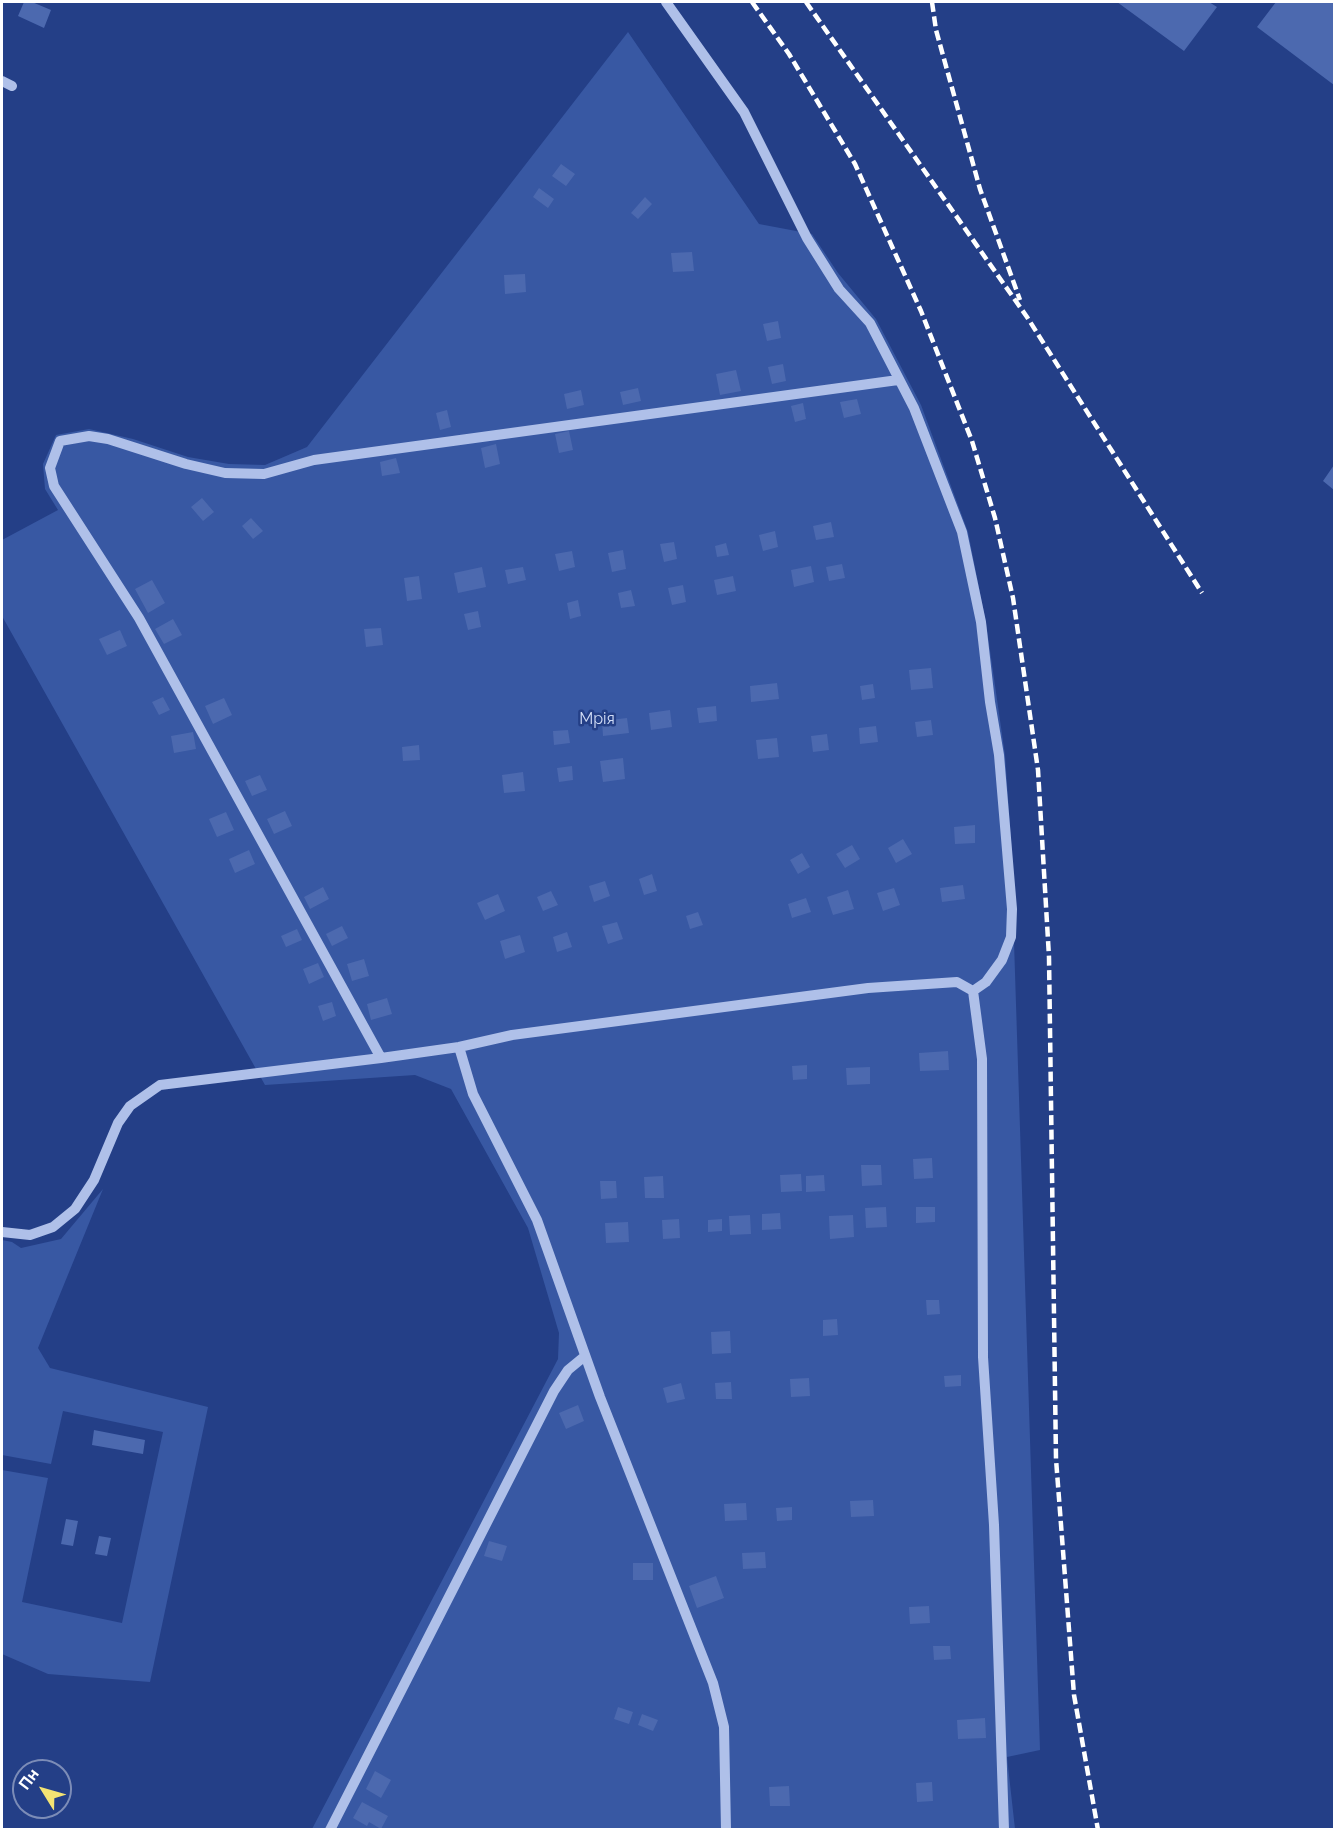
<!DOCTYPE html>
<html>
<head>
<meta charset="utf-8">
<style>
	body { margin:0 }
	#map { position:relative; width:1336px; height:1831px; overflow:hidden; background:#243f87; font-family:Raleway,sans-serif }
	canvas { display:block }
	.frame { position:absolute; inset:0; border:3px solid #fff; pointer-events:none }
	.north { position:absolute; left:12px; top:1759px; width:60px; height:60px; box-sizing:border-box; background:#243f87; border:2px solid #7c8cb7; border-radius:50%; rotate:307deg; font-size:16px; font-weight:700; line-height:24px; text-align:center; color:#fff }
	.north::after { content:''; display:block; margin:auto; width:21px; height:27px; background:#f3e373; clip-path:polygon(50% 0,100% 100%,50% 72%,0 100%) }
</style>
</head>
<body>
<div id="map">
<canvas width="1336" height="1831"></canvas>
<div class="frame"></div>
<div class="north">Пн</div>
</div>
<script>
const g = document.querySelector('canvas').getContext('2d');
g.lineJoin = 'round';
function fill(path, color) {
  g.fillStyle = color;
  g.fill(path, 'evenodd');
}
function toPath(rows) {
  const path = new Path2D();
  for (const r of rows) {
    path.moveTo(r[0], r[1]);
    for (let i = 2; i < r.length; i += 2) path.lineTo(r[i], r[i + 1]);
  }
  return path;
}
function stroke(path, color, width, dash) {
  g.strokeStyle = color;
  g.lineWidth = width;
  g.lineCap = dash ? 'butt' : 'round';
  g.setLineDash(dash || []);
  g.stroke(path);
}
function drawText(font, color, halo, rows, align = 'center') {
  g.font = font + ' Raleway,sans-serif';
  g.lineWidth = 5;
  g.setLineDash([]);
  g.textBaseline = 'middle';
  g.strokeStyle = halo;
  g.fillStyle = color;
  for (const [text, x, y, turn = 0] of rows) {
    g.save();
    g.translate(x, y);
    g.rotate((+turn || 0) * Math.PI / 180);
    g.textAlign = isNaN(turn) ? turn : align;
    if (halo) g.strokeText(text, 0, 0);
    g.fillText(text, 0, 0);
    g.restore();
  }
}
const green = toPath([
	[628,32,759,224,812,234,838,273,876,319,921,405,968,532,986,623,1005,755,1016,910,1014,942,1040,1750,1007,1757,1015,1829,312,1829,558,1359,559,1333,528,1228,451,1089,415,1075,265,1085,2,616,2,540,58,510,45,489,43,464,56,435,89,429,133,439,188,457,229,464,265,465,307,447],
	[103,1189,38,1348,50,1368,208,1407,150,1682,48,1674,2,1654,2,1470,48,1478,22,1602,122,1623,163,1432,63,1411,51,1464,2,1455,2,1240,12,1242,21,1248,61,1239]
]);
const building = toPath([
	[24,2,32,2,51,10,44,28,18,16],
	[1117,2,1209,2,1217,7,1184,51],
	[1276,2,1334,2,1334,85,1257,27],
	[561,164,575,174,566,186,552,176],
	[539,188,554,199,548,208,533,197],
	[645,197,652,204,638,219,631,213],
	[692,252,694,271,673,272,671,253],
	[525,274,526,292,505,294,504,275],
	[778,321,781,338,767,341,763,324],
	[783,364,786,381,772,384,768,367],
	[736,370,741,391,720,395,716,374],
	[638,388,641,401,623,405,620,392],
	[581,390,584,405,567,409,564,394],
	[857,399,861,414,844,418,840,402],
	[803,403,806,419,795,422,791,406],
	[447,410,451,427,440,430,436,413],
	[569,431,573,450,559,453,555,434],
	[496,444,500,464,485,468,481,448],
	[396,458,400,473,382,476,380,462],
	[1334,465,1334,490,1323,481],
	[202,498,214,512,203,521,191,507],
	[251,518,263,531,253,539,242,526],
	[831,522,834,537,816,540,813,526],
	[775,531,778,547,763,551,759,535],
	[674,542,677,559,664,562,660,544],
	[726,543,729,555,717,557,715,546],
	[623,550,626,569,612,572,608,553],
	[572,551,575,567,559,571,555,554],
	[842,564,845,578,829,581,826,567],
	[811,566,814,582,794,587,791,570],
	[482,567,486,587,458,593,454,573],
	[523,567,526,580,508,584,505,570],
	[419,576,422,599,407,601,404,578],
	[733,576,736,591,717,595,714,580],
	[152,580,165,603,148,613,135,589],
	[683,585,686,602,672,605,668,588],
	[631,590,635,606,621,608,618,593],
	[578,600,581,616,570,619,567,603],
	[478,611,481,627,468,630,464,614],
	[173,619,182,635,164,644,155,629],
	[381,628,383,645,366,647,364,629],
	[120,630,127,646,107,655,99,639],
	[931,668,933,688,911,690,909,670],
	[777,683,779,699,751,702,750,686],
	[873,684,875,698,862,700,860,686],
	[163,697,170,710,159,715,152,702],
	[224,698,232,715,213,724,205,706],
	[716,706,717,721,699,723,697,708],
	[670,710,672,727,651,730,649,713],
	[627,718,629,733,603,736,602,721],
	[931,720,933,735,917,737,915,722],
	[876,726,878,742,860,744,859,728],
	[568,730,570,743,554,745,553,731],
	[193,732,196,749,174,753,171,736],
	[827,734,829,750,813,752,811,736],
	[777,738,779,757,758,759,756,740],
	[419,745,420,760,403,761,402,747],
	[623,758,625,779,603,782,600,761],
	[572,766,573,780,559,782,557,768],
	[523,772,525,791,504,793,502,775],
	[260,775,267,790,252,796,245,781],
	[285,811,292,826,274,834,267,819],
	[226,812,234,830,217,837,209,819],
	[975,825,975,843,955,844,954,827],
	[903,839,912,854,896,863,888,848],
	[852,845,860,859,845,868,836,854],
	[249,850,255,864,235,873,229,859],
	[802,853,810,867,798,874,790,860],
	[652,874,657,891,644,895,639,879],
	[605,881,610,896,594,902,589,886],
	[963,885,965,899,942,902,940,888],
	[323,887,329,899,310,909,304,897],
	[894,888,900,905,883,911,877,893],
	[848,890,854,909,833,915,827,897],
	[551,891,558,905,543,911,537,897],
	[498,894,505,911,485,920,477,903],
	[806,898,811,912,792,918,788,904],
	[698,912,703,925,690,929,686,916],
	[617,922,623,939,608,944,602,926],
	[342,926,348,938,332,946,326,934],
	[297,929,302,940,286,947,281,936],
	[567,932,572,947,557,952,553,937],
	[520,935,525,952,505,959,500,941],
	[364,959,369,976,352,981,347,964],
	[318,963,324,977,309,984,303,969],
	[387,998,392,1014,371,1020,367,1004],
	[332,1002,336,1016,323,1021,318,1006],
	[948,1051,949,1070,920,1071,919,1053],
	[807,1065,807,1079,793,1080,792,1066],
	[870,1067,870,1084,847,1085,846,1068],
	[932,1158,933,1178,914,1179,913,1159],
	[861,1165,881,1165,882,1185,862,1186],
	[801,1174,802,1191,781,1192,780,1175],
	[824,1175,825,1191,806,1192,806,1176],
	[663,1176,664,1198,645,1198,644,1177],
	[600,1181,616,1181,617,1198,601,1199],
	[886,1207,887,1227,866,1228,865,1208],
	[916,1207,935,1207,935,1222,916,1223],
	[780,1213,781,1229,762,1230,762,1214],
	[750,1215,751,1234,730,1235,729,1216],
	[853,1215,854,1237,830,1239,829,1216],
	[679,1219,680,1238,663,1239,662,1220],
	[722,1219,722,1231,708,1232,708,1220],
	[628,1222,629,1242,606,1243,605,1223],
	[926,1300,939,1300,940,1314,927,1315],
	[837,1319,838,1335,823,1336,823,1320],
	[730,1331,731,1353,712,1354,711,1332],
	[961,1375,961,1386,945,1387,944,1376],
	[809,1378,810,1396,791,1397,790,1379],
	[731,1382,732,1399,716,1399,715,1383],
	[681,1383,685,1399,667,1403,663,1388],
	[578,1405,584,1421,566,1429,559,1413],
	[94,1430,145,1440,143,1454,92,1445],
	[873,1500,874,1516,851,1517,850,1501],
	[746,1503,747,1520,725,1521,724,1504],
	[792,1507,792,1520,777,1521,776,1508],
	[66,1519,78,1521,73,1546,61,1544],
	[99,1536,111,1538,107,1556,95,1554],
	[489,1541,507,1546,502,1561,484,1556],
	[765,1552,766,1568,743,1569,742,1553],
	[633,1563,653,1563,653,1580,633,1580],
	[716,1576,724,1598,697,1608,689,1586],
	[929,1606,930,1623,910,1624,909,1607],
	[933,1646,950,1646,951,1659,934,1660],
	[618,1707,633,1712,629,1724,614,1719],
	[642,1714,658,1720,653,1731,638,1725],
	[985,1718,986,1738,958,1739,957,1720],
	[375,1771,391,1780,381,1798,366,1789],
	[932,1782,933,1801,917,1802,916,1783],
	[789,1786,790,1806,770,1806,769,1787],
	[362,1802,388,1816,381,1829,369,1822,367,1826,353,1818]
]);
const minor = toPath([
	[666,2,744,112,807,238,839,289,870,323,914,408,962,532,981,622,990,702,999,755,1012,909,1011,937,1002,960,986,982,973,991],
	[2,81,12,86],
	[459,1047,473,1094,537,1220,600,1397,713,1683,724,1727,726,1830],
	[381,1058,139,618,54,486,50,468,60,441,89,436,108,439,186,464,225,473,264,474,314,460,898,380],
	[2,1232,30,1235,53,1227,75,1209,94,1180,118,1123,130,1106,160,1085,381,1058,459,1047,512,1035,868,988,957,982,973,991,982,1059,983,1357,994,1525,1004,1830],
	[330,1830,554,1391,568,1370,585,1356]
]);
const rail = toPath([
	[752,2,789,54,855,164,921,311,972,441,995,518,1013,598,1038,770,1049,957,1056,1459,1074,1695,1098,1830],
	[806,2,1027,317,1202,593],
	[932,2,936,30,980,189,1020,300]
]);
const parkNames = [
	["Мрія",597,719]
];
fill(green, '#3858a3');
fill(building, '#4c69af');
stroke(minor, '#afc0e9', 10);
stroke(rail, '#fff', 4.5, [10, 4.5]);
drawText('16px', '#d3def7', '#243f87', parkNames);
</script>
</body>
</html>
